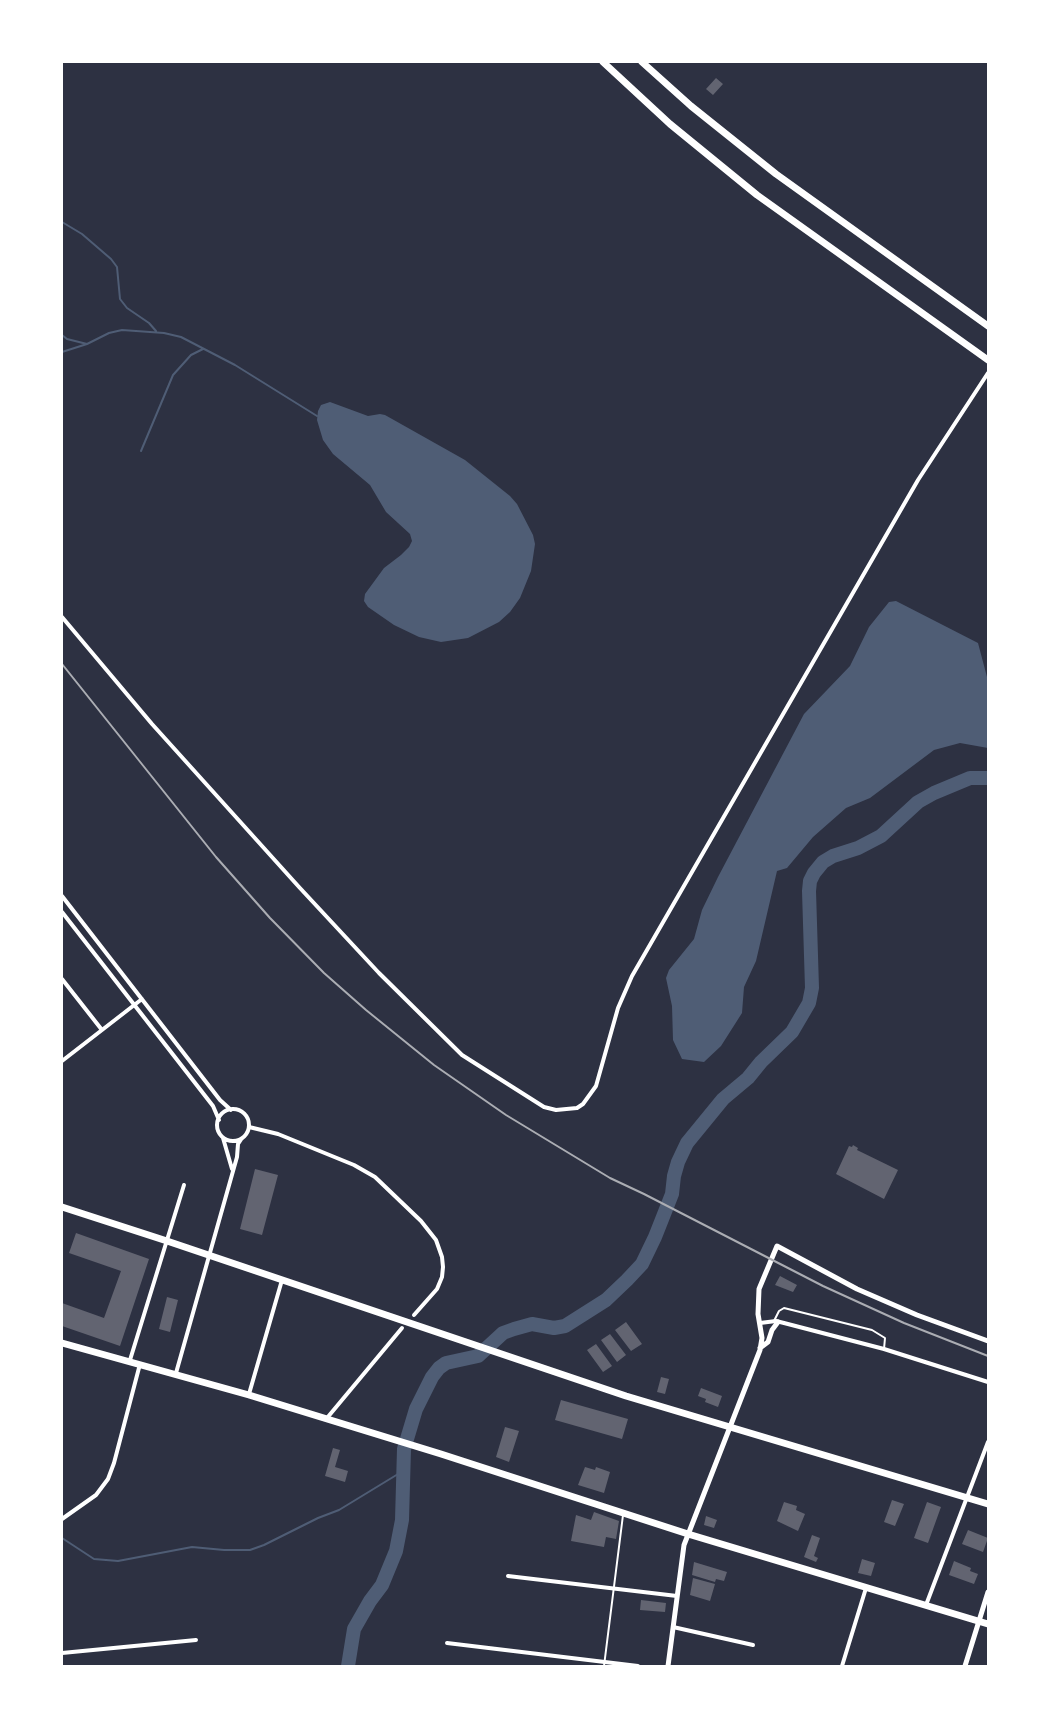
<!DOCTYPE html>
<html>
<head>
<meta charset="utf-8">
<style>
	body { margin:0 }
	#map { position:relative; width:1050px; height:1728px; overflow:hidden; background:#2d3142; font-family:"Space Grotesk",sans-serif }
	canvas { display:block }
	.frame { position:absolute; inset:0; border:63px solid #fff; pointer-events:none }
</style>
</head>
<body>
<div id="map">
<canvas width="1050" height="1728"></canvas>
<div class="frame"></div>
</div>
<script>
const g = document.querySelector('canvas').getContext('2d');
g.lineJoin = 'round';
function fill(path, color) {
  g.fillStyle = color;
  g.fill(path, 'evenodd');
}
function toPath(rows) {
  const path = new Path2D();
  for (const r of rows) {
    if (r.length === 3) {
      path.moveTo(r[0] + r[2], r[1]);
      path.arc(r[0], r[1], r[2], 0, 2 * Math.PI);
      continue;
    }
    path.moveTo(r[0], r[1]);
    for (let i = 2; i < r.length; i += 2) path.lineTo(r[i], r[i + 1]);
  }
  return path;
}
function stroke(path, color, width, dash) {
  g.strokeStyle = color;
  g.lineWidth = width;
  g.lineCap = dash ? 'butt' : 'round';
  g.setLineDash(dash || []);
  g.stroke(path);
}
const water = toPath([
	[330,402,368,416,380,414,385,415,465,460,510,496,517,504,533,535,535,544,531,571,520,598,510,612,499,622,468,638,441,642,419,637,394,625,368,607,364,601,365,594,384,568,401,555,409,547,412,541,410,534,386,512,370,485,333,454,323,440,317,420,318,411,321,405],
	[896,601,978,643,987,677,988,748,960,743,934,750,870,798,846,808,813,837,787,868,777,871,756,961,744,987,742,1013,721,1046,704,1062,682,1059,673,1040,672,1006,666,978,669,970,694,939,702,910,718,877,804,714,850,666,869,627,889,602]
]);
const stream = toPath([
	[62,222,82,234,111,259,117,267,120,299,127,308,149,323,156,331],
	[62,335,67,339,87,344],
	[62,352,87,344,109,333,122,330,164,333,181,337,235,365,317,416],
	[141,451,173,375,191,355,203,349],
	[62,1538,94,1559,118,1561,192,1547,224,1550,250,1550,264,1545,318,1518,339,1510,403,1471]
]);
const river = toPath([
	[348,1666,354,1629,370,1601,382,1585,396,1551,402,1520,404,1449,416,1409,432,1377,439,1368,446,1363,478,1356,503,1333,514,1329,532,1324,554,1328,565,1326,606,1300,627,1280,642,1264,655,1237,672,1194,674,1176,678,1162,687,1143,723,1099,748,1078,761,1062,792,1032,809,1003,812,988,809,891,810,881,814,873,823,862,833,856,858,848,881,836,918,802,934,793,970,778,988,778]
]);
const building = toPath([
	[716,78,723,84,713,95,706,89],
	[853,1145,858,1148,857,1150,898,1170,884,1199,836,1174,849,1146,852,1147],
	[255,1169,278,1175,262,1235,240,1229],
	[76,1233,149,1259,120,1346,62,1326,62,1303,104,1318,121,1271,69,1253],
	[780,1276,797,1285,793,1292,775,1285],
	[167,1297,178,1300,170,1332,159,1329],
	[626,1322,642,1344,631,1351,615,1330],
	[610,1334,626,1355,617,1362,601,1340],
	[596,1344,612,1366,603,1372,587,1350],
	[661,1377,669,1379,665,1394,657,1392],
	[701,1388,722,1396,718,1407,705,1402,706,1399,698,1396],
	[561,1400,628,1419,622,1439,555,1420],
	[505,1427,519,1431,509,1462,496,1457],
	[333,1448,340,1450,335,1467,348,1471,345,1482,325,1476],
	[585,1467,595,1470,596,1467,610,1472,604,1493,578,1485],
	[892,1500,904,1504,895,1526,884,1522],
	[784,1502,797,1506,796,1510,805,1514,798,1531,777,1521],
	[927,1502,941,1507,928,1543,914,1538],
	[594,1512,619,1521,616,1539,606,1537,604,1547,571,1541,576,1515,591,1520],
	[706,1516,717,1520,714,1528,704,1525],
	[968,1530,988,1538,983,1552,962,1544],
	[812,1535,820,1538,814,1556,818,1558,816,1562,804,1557],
	[862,1559,875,1563,871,1576,858,1573],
	[954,1561,971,1568,970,1571,978,1574,974,1584,949,1575],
	[694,1562,727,1572,724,1581,716,1579,715,1582,692,1575],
	[693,1578,715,1584,710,1601,690,1595],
	[641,1600,666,1603,665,1612,640,1610]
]);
const service = toPath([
	[774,1321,779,1311,784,1308,872,1330,885,1338,884,1349],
	[604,1666,623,1515]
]);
const minor = toPath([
	[62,617,152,724,299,887,379,973,462,1055,544,1107,556,1110,577,1108,583,1104,596,1086,618,1008,632,976,918,480,988,373],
	[62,896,220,1100,231,1110],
	[62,912,213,1106,219,1120],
	[62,979,102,1030],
	[62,1061,142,999],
	[233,1125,16],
	[249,1127,278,1134,354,1165,375,1177,421,1221,436,1240,442,1257,443,1267,442,1277,437,1289,414,1315],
	[223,1138,232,1169],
	[760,1323,776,1321,784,1323,884,1349,988,1382],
	[130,1360,184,1185],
	[176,1373,237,1157,238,1144,242,1138],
	[249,1394,282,1280],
	[327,1418,402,1328],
	[62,1519,96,1495,108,1479,114,1463,140,1364],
	[508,1576,677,1596],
	[926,1605,988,1442],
	[673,1627,753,1645],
	[447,1643,638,1666],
	[62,1653,196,1640],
	[842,1666,866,1588]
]);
const tertiary = toPath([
	[760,1348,768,1342,772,1330,778,1322],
	[668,1666,684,1545,760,1350,762,1338,758,1314,759,1289,777,1246,857,1289,917,1315,988,1341],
	[965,1666,988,1592]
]);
const primary = toPath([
	[603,62,670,124,757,195,988,360],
	[642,62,691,106,776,174,988,326],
	[62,1207,167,1241,626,1396,988,1504],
	[62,1343,249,1395,441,1454,688,1534,988,1624]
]);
const rail = toPath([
	[62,664,216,857,270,918,324,973,366,1010,434,1065,506,1115,610,1178,644,1194,823,1286,904,1323,988,1356]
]);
fill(water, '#4f5d75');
stroke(stream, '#4f5d75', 2);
stroke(river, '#4f5d75', 14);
fill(building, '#626471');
stroke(service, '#fff', 2);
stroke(minor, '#fff', 4);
stroke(tertiary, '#fff', 5);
stroke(primary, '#fff', 7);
stroke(rail, '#abadb3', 2);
</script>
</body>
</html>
